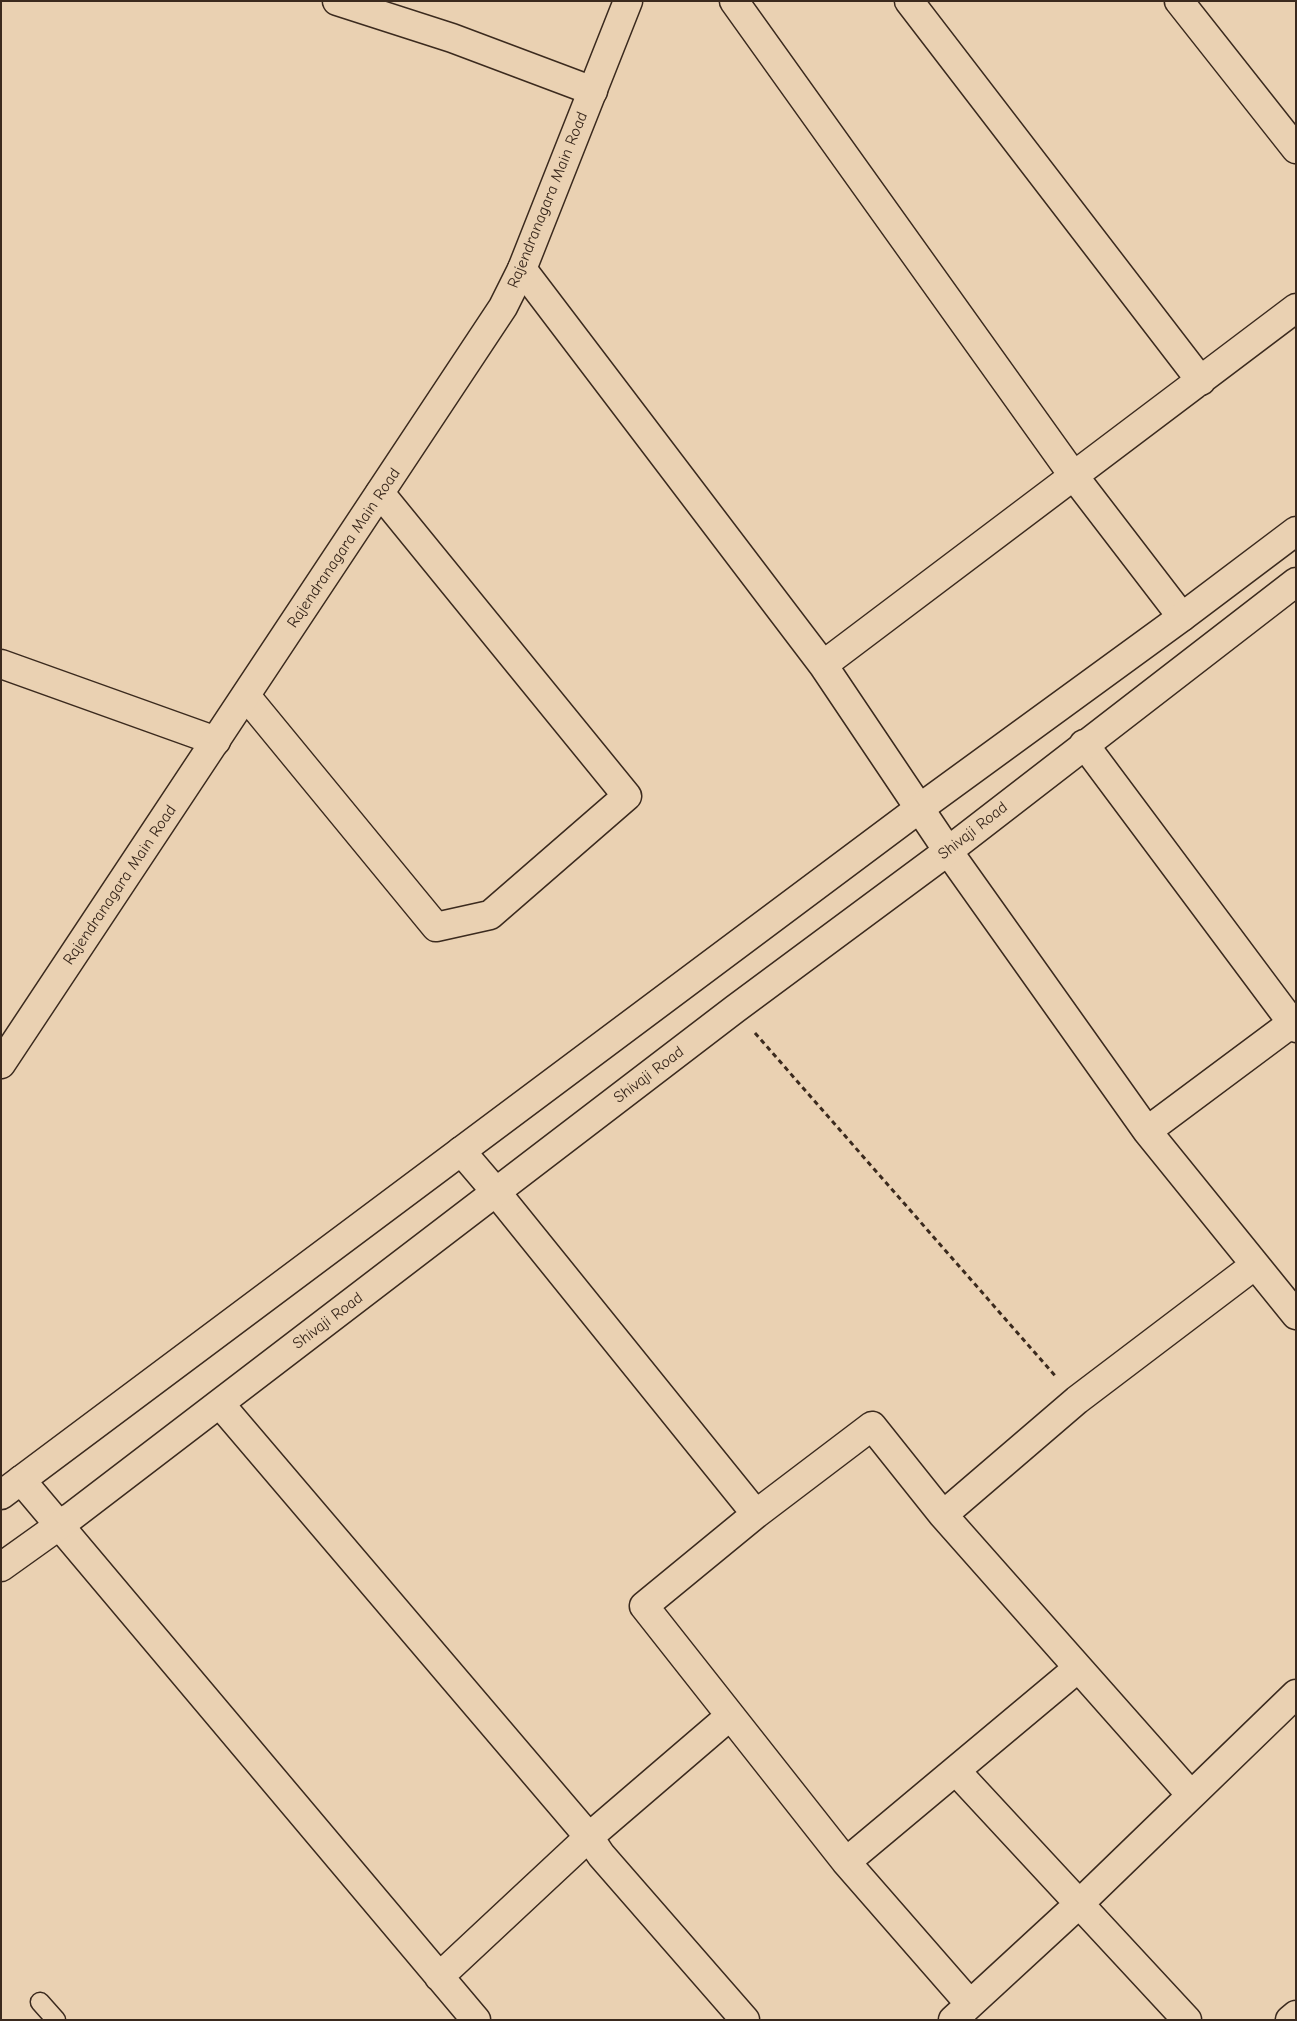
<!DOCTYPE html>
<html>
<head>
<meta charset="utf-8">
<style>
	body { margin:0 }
	#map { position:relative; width:1297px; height:2021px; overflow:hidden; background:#ead1b2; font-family:"Comic Neue",sans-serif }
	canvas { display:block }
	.frame { position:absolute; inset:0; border:2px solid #3b2a1e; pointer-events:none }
</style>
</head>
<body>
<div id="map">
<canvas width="1297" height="2021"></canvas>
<div class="frame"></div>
</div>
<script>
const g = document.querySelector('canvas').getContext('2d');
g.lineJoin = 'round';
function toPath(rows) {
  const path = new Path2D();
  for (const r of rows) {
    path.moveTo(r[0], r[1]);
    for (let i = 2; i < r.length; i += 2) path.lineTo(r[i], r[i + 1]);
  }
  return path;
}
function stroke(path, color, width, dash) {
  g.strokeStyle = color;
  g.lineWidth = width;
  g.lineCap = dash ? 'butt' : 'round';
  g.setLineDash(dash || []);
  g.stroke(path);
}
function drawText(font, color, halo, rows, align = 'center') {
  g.font = font + ' "Comic Neue",sans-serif';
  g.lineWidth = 5;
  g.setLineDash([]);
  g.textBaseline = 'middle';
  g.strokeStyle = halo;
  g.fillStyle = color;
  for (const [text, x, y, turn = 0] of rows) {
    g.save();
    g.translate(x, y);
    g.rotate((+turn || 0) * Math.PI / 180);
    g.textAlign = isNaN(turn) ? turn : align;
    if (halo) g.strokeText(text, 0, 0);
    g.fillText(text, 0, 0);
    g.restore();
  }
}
const path = toPath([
	[755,1033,1057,1378]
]);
const service = toPath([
	[40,2002,56,2020]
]);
const minor = toPath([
	[337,1,452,38,593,91],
	[734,1,1073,475,1182,617],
	[909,1,1201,381],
	[1179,1,1296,149],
	[522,269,823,665,948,851,1147,1131,1296,1315],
	[1,664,216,741],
	[823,665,1296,308],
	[246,696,436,927,490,915,627,796,380,493],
	[1084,744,1296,1028],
	[1147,1131,1296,1020],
	[461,1151,496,1192,756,1514,872,1426,943,1515,1077,1400,1255,1265],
	[220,1404,589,1837,601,1855,745,2020],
	[21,1480,476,2020],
	[756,1514,644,1606,846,1862,970,2004],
	[943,1515,1191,1795],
	[956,1771,1187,2020],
	[846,1862,1078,1668],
	[439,1977,589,1837,730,1716],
	[953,2020,1080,1903,1296,1694],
	[1290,2020,1296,2015]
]);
const tertiary = toPath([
	[1,1064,503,307,522,269,628,1],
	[1,1495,920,808,1182,617,1296,531],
	[1,1567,71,1517,735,1009,948,851,1296,582]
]);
const streetNames = [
	["Rajendranagara Main Road",548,200,-68],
	["Rajendranagara Main Road",344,548,-56],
	["Shivaji Road",973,831,-38],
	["Rajendranagara Main Road",120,885,-56],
	["Shivaji Road",649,1075,-37],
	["Shivaji Road",328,1321,-37]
];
stroke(service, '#3b2a1e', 21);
stroke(minor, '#3b2a1e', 31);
stroke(tertiary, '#3b2a1e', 31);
stroke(path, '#3b2a1e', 3, [5, 4]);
stroke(service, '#ead1b2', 18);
stroke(minor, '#ead1b2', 28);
stroke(tertiary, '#ead1b2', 28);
drawText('16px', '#3b2a1e', '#ead1b2', streetNames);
</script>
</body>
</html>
